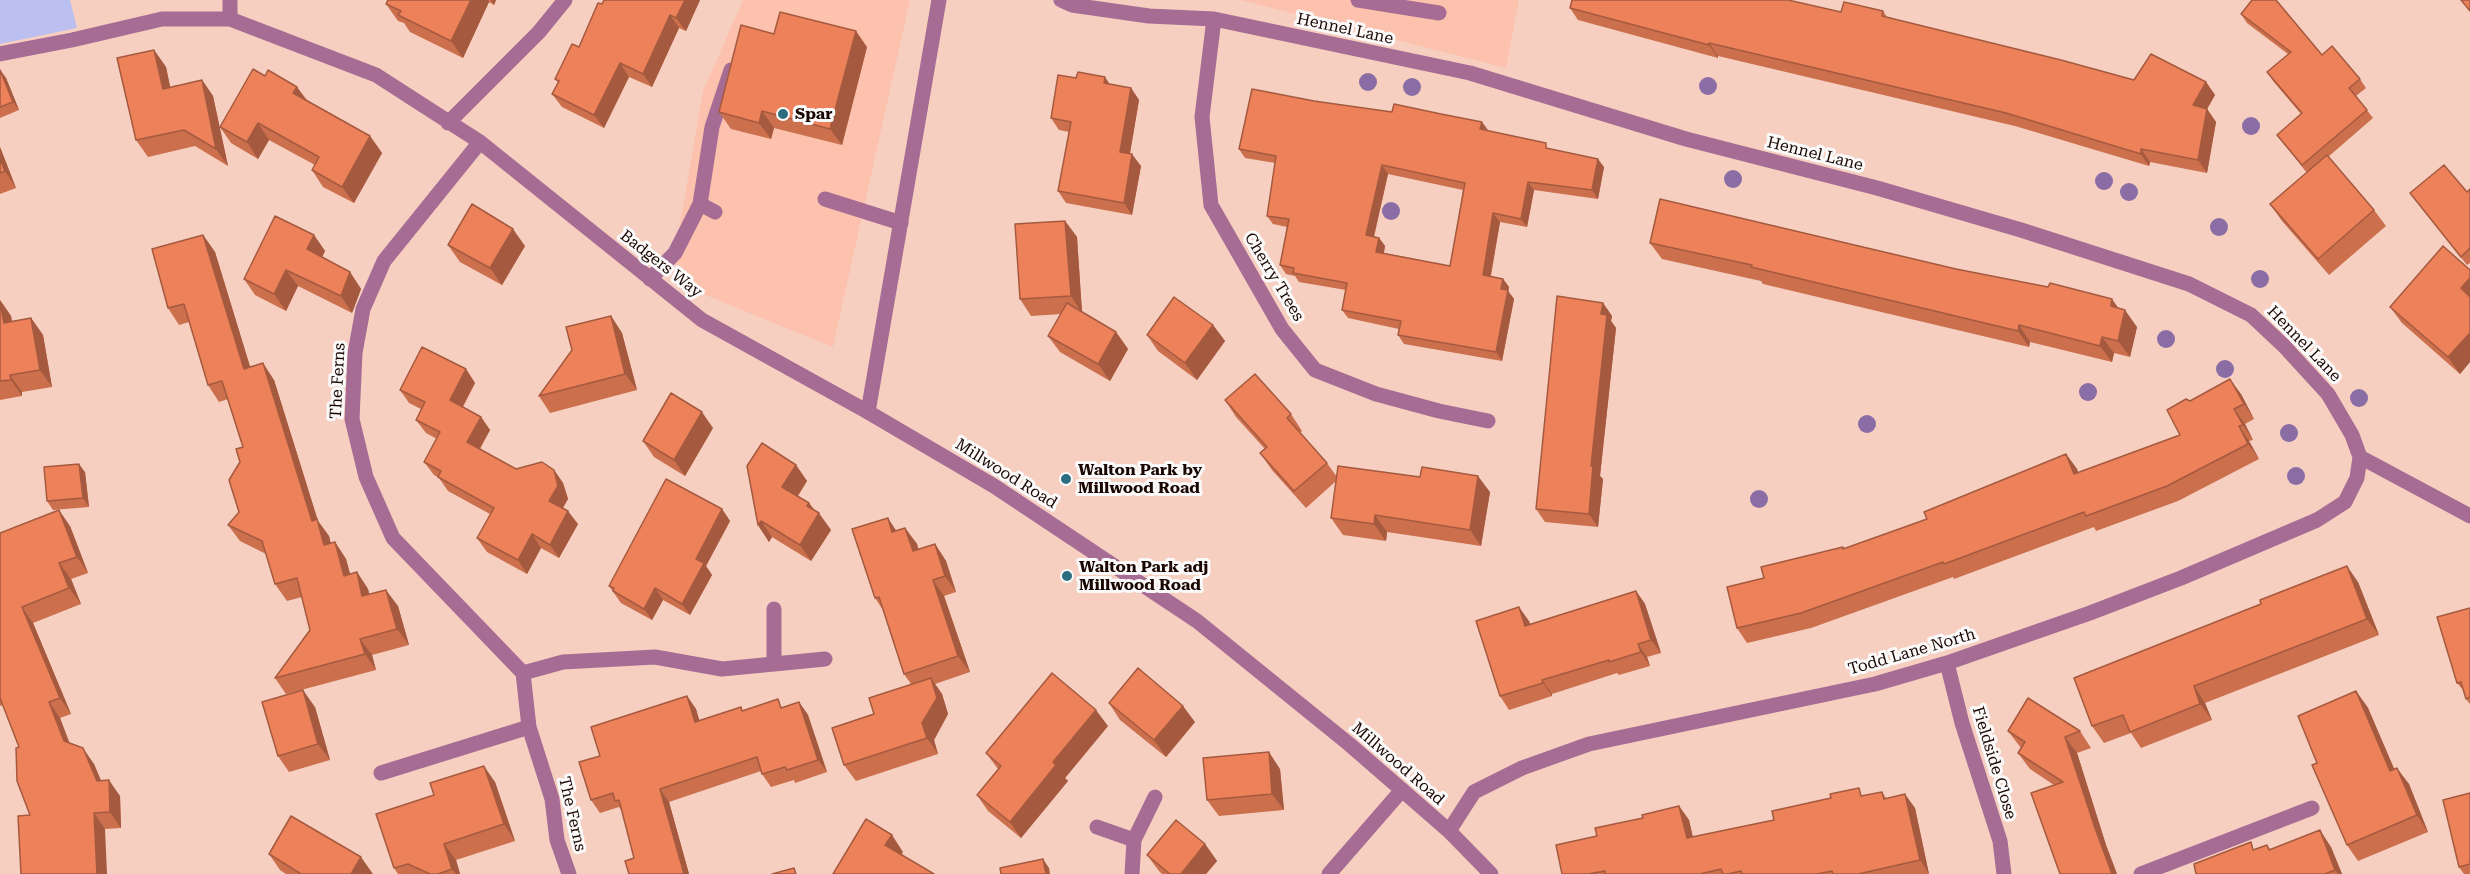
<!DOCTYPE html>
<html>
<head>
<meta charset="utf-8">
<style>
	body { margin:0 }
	canvas { display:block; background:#f6cfc1 }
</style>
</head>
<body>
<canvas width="2470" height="874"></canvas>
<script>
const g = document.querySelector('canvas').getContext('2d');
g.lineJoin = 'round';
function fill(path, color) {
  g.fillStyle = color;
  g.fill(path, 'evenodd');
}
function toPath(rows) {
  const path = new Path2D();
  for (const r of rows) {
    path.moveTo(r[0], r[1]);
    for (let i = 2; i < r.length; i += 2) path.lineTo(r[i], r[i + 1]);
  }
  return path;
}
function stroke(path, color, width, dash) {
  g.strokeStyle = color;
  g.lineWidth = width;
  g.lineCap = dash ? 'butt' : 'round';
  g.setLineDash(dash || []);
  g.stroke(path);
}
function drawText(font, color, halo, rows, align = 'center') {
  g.font = font + ' "Roboto Serif",serif';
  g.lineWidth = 6;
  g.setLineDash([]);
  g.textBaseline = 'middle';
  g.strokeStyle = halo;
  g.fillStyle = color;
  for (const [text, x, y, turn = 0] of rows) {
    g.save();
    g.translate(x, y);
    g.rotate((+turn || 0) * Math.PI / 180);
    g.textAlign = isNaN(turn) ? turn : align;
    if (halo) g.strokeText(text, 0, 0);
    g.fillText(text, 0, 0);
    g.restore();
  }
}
const built = toPath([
	[743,0,910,0,833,347,703,294,669,257,675,253,703,91],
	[1240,0,1519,0,1506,68]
]);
const green = toPath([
	[0,0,70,0,77,28,0,44]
]);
const service = toPath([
	[1358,0,1439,13],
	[825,199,901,223],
	[700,204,712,127,731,70],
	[650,279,675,253,700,204,715,212]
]);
const minor = toPath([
	[1061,0,1072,5,1149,16,1214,19,1470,73,1686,139,1877,188,2021,230,2189,284,2251,315,2284,346,2328,394,2352,435,2360,457,2470,516],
	[230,19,230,0],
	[1214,19,1202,117,1211,205,1282,329,1315,370,1376,394,1439,411,1488,421],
	[0,54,72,40,162,19,230,19,376,75,480,142,702,320,868,412],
	[448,123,539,32,565,0],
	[480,142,384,261,363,309,355,353,352,419,366,477,393,538,523,673,529,727,552,799,557,840,569,874],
	[774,609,774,664,825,659],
	[1947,663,1962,723,2000,841,2004,874],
	[523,673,563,662,655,657,722,669,774,664],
	[381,773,529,727],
	[1402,790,1449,831,1491,874],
	[1097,827,1134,840,1155,797],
	[1449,831,1474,792,1522,768,1589,744,1875,684,1947,663,2090,613,2181,578,2317,520,2345,502,2357,478,2360,457],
	[1132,874,1134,840],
	[2141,874,2312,808]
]);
const tertiary = toPath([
	[939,0,868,412,994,486,1197,621,1349,744,1402,790,1329,874]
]);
const trees = [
	[1368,82],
	[1708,86],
	[1412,87],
	[2251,126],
	[1733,179],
	[2104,181],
	[2129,192],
	[1391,211],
	[2219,227],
	[2260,279],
	[2166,339],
	[2225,369],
	[2088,392],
	[2359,398],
	[1867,424],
	[2289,433],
	[2296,476],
	[1759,499]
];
const wall = toPath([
	[388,0,496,0,494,5,489,2,463,58,410,32,404,23,398,21,386,4],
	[604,0,700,0,686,31,679,28,652,87,629,77,604,128,562,107,552,94,558,82,555,79,579,47],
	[1570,8,1841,12,1883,11,1887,17,2134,80,2206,82,2215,95,2207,109,2216,122,2207,173,2150,162,2149,166,2015,126,1718,56,1718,58,1578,20],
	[2241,14,2322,55,2360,79,2366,88,2356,96,2373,118,2328,157,2374,210,2386,226,2329,275,2282,221,2270,204,2307,173,2277,135,2301,114,2273,81,2267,72,2288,54,2247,23],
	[774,34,867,47,842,145,774,128,771,139,731,129,719,112],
	[154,50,166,67,170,87,202,80,213,96,228,166,195,146,148,157,136,140],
	[0,70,6,78,19,110,0,118],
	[265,76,297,87,307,100,370,136,382,153,354,203,323,187,312,170,315,165,269,140,258,159,231,143,220,127],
	[1110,84,1131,88,1139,100,1130,154,1141,166,1132,215,1066,203,1058,191,1069,132,1059,130,1051,118],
	[1488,131,1551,149,1604,167,1598,199,1534,190,1527,227,1500,222,1491,276,1503,279,1509,287,1508,291,1514,299,1502,361,1404,344,1398,335,1399,329,1348,318,1342,310,1346,290,1299,282,1295,276,1286,274,1280,265,1287,227,1273,224,1267,216,1275,163,1245,158,1239,149],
	[1388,174,1463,190,1450,266,1384,253,1385,246,1379,238,1374,237],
	[0,147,16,188,0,194],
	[2470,189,2470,263,2467,265,2410,193,2467,192],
	[1065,221,1077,237,1082,312,1116,332,1128,349,1110,381,1060,352,1048,336,1061,314,1031,316,1020,299],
	[203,235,215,252,250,367,274,380,318,521,329,536,331,544,335,542,346,559,350,574,357,572,368,589,369,594,398,606,409,645,372,655,376,670,286,694,275,678,310,630,302,597,287,601,275,584,266,554,240,541,228,525,239,512,240,462,243,447,228,399,219,402,208,385,189,322,179,325,168,308],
	[314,235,325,251,322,257,350,272,361,289,352,313,298,286,286,311,255,295,244,279],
	[1650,243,1956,269,2119,308,2137,327,2130,357,2114,353,2112,362,2030,342,2029,347,1763,284,1761,281,1662,259],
	[448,245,525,246,502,285,460,262],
	[2470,270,2470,362,2460,374,2402,323,2390,307],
	[0,300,11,316,12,321,31,318,43,335,52,387,22,392,22,396,0,400],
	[1603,303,1612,316,1611,321,1616,328,1600,476,1603,479,1598,527,1545,522,1536,509],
	[611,316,622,333,637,390,550,413,539,396],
	[1213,325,1225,341,1197,380,1158,351,1147,335],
	[466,369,475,383,463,407,481,417,490,430,480,449,516,469,554,470,563,483,568,499,563,508,578,524,559,558,541,548,527,574,487,552,477,538,490,514,448,491,439,478,434,475,424,462,437,439,426,433,416,420,421,409,409,403,400,390],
	[2241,394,2254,419,2245,424,2253,440,2249,441,2259,459,2178,501,2096,531,2094,527,1954,579,1953,577,1811,628,1747,643,1737,628,1764,578,1927,519,2066,454,2077,469,2078,473,2180,435,2190,401],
	[1225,400,1291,414,1302,431,1300,433,1327,463,1337,477,1490,492,1481,546,1387,532,1386,541,1343,535,1331,518,1336,481,1306,508,1272,470,1260,453,1265,449,1236,417],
	[713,428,685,476,654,457,643,441],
	[796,465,807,481,798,496,809,503,831,530,811,561,772,537,769,542,758,525],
	[85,472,89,507,53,510,47,501],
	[722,509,730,521,706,566,712,575,690,615,663,600,652,620,621,603,609,586],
	[70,526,88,573,71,579,81,604,33,623,71,714,60,718,69,743,94,764,101,781,120,796,121,828,105,829,30,815,19,747,3,705,0,706,0,533],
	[905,528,917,544,918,549,935,544,946,561,956,592,944,596,970,672,935,684,942,694,948,714,934,740,938,754,856,781,844,765,874,714,911,684,904,674,883,610,875,598,897,531],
	[2358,582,2379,635,2205,703,2212,720,2141,748,2131,733,2104,743,2092,726],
	[1636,591,1645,604,1661,653,1647,657,1650,666,1619,675,1617,673,1552,694,1552,696,1509,710,1500,696,1529,621,1530,624],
	[2470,608,2470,704,2466,699,2464,691,2457,683],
	[2356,691,2368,708,2394,769,2409,784,2428,832,2358,861,2347,845,2317,763],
	[687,696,696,709,699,721,743,711,783,707,799,702,808,715,827,772,795,783,794,780,771,787,762,774,761,771,669,802,689,874,629,874,634,858,622,811,619,807,600,813,591,800,600,756],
	[1109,703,1195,722,1166,757,1120,720],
	[315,707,330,760,289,772,278,756],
	[1108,726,1065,778,1068,781,1021,838,988,811,977,795,998,769,986,753],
	[2008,731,2080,731,2091,748,2077,753,2106,845,2117,874,2060,874,2054,785,2030,769,2018,753,2021,748],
	[1280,769,1284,810,1219,816,1207,800],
	[495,782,515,841,456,860,460,874,398,874,394,868],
	[1882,792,1886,798,1915,808,1929,874,1562,874,1597,836,1643,818,1679,806,1689,820,1693,837,1774,820,1865,796],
	[2470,793,2470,874,2464,874,2459,867],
	[1205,844,1217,861,1206,874,1162,874,1159,871,1147,855],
	[2267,845,2270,849,2331,847,2342,874,2196,874],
	[269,854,373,874,286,874,280,870]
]);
const shadedWall = toPath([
	[471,0,488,0,489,2,463,58,451,41],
	[491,0,496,0,494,5],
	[685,0,700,0,686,31,676,18],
	[670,15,679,28,652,87,643,74],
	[856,31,867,47,842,145,830,129],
	[1709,43,1718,56,1718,58,1709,45],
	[154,50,166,67,174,105,163,89],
	[620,63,629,77,604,128,594,115],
	[0,70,6,78,19,110,13,102],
	[1105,77,1113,89,1104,83],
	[202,80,213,96,228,166,216,149],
	[2206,82,2215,95,2202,118,2193,105],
	[297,87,308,103,293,93],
	[1131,88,1139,100,1128,164,1120,152],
	[2207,109,2216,122,2207,173,2198,160],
	[762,111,774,128,771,139,759,123],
	[1482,122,1488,130,1480,129],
	[258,123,269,140,258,159,247,142],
	[370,136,382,153,354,203,342,187],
	[0,147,16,188,5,171,0,159],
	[2141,149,2150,162,2149,166,2141,154],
	[1132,154,1141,166,1132,215,1124,203],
	[1598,159,1604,167,1598,199,1592,190],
	[1382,165,1388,174,1372,244,1366,235],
	[1528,182,1534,190,1527,227,1521,219],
	[1493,213,1500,222,1489,284,1483,275],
	[1065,221,1077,237,1082,313,1071,296],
	[513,229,525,246,502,285,490,268],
	[203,235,215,252,256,386,244,369],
	[314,235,325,251,318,265,307,249],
	[1379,238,1385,246,1382,261,1376,252],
	[286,270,298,286,286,311,274,294],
	[350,272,361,289,352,313,341,296],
	[2470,278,2470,302,2461,288],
	[1503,279,1509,287,1508,291,1514,299,1502,361,1496,352,1501,289],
	[2112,299,2124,316,2111,306],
	[0,300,11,316,15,339,4,323],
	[1603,303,1612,316,1611,321,1616,328,1600,476,1603,479,1598,527,1589,514,1591,466,1601,314],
	[2125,310,2137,327,2130,357,2118,341],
	[611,316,622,333,637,390,625,374],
	[31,318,43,335,52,387,40,370],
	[1213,325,1225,341,1197,380,1185,363],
	[2019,325,2030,342,2029,347,2018,331],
	[1116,332,1128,349,1110,381,1098,364],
	[2470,333,2470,362,2460,374,2448,357],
	[2102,337,2114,353,2112,362,2100,346],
	[263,363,274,380,318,521,329,536,335,562,324,545,312,521],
	[466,369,475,383,459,413,450,400],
	[10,375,22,392,22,396,11,380],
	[2230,379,2241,394,2254,419,2244,404],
	[2234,409,2245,424,2253,440,2243,425],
	[702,412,713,428,685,476,674,460],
	[481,417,490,430,476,455,467,442],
	[2239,426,2249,441,2259,459,2248,444],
	[2066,454,2077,469,2084,489,2074,474],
	[79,464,85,472,89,507,83,498],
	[796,465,807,481,793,503,782,487],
	[554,470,563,483,568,499,559,514,549,501],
	[1478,476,1490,492,1481,546,1470,530],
	[809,503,818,516,819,513,831,530,811,561,800,545,807,506],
	[722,509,730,521,706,566,712,575,690,615,682,604,696,559],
	[59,510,70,526,88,573,77,557],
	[568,511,578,524,559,558,550,545],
	[1375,515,1387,532,1386,541,1374,524],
	[888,518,899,535,892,532],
	[761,521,772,537,769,542,758,525],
	[905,528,917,544,924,568,913,551],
	[532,534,541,548,527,574,518,560],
	[335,542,346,559,355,592,344,576],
	[935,544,946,561,956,592,945,576],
	[59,563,71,579,81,604,69,588],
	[2347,566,2358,582,2379,635,2367,619],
	[357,572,368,589,374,612,362,596],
	[933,580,944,596,970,672,958,656],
	[655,588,663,600,652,620,644,609],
	[386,590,398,606,409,645,397,629],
	[1636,591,1645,604,1661,653,1651,640],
	[22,607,33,623,71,714,60,698],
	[1519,607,1529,621,1534,639,1525,626],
	[360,639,372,655,376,670,365,654],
	[1638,644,1647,657,1650,666,1641,652],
	[931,678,942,694,948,714,934,740,938,754,927,738,922,723],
	[1542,680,1552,694,1552,696,1543,683],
	[2194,686,2205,703,2212,720,2200,704],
	[303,690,315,707,330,760,318,744],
	[2356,691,2368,708,2402,787,2390,771],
	[687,696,696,709,704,735,695,722],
	[49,702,60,718,75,757,64,741],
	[799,702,808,715,827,772,818,760],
	[1183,706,1195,722,1166,757,1154,740],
	[1096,710,1108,726,1065,778,1068,781,1021,838,1010,822,1053,762],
	[2065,737,2077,753,2106,845,2117,874,2112,874,2095,828],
	[83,748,94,764,108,797,97,781],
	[1269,752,1280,769,1284,810,1272,794],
	[484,766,495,782,515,841,504,824],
	[2397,768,2409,784,2428,832,2417,815],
	[109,780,120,796,121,828,110,812],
	[660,789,669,802,689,874,684,874],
	[1905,794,1915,808,1929,874,1920,860],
	[1679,806,1689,820,1696,852,1687,838],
	[94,813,105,829,107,874,97,874],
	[2320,830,2331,847,2342,874,2338,874,2335,870],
	[892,835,903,852,897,862,885,845],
	[444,844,456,860,460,874,456,874,452,869],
	[1205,844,1217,861,1206,874,1181,874],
	[361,857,373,874,351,874],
	[1043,859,1049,868,1050,874,1046,874]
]);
const building = toPath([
	[388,0,471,0,451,41,398,15,401,11,386,4,388,0],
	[604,0,685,0,676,18,670,15,643,74,620,63,594,115,552,94,559,81,555,79,572,44,579,47,598,3,602,4,604,0],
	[1572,0,1788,0,1841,12,1844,2,1883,11,1882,16,2061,60,2134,80,2151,54,2206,82,2193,105,2207,109,2198,160,2141,149,2141,154,2006,113,1709,43,1709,45,1570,8,1572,0],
	[2252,0,2276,0,2322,55,2332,46,2360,79,2349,88,2367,110,2302,165,2277,135,2302,113,2267,72,2291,52,2241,14,2252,0],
	[2461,0,2470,0,2470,11,2461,0],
	[780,12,856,31,830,129,762,111,759,123,719,112,741,25,774,34,780,12],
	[154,50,163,89,202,80,216,149,184,130,136,140,117,58,154,50],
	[253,69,265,76,268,70,297,87,293,93,370,136,342,187,312,170,319,157,258,123,247,142,220,127,253,69],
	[0,70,13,102,0,107,0,70],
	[1078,72,1105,77,1104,83,1131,88,1120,152,1132,154,1124,203,1058,191,1071,122,1051,118,1058,75,1076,78,1078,72],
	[1252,89,1314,101,1392,112,1394,104,1441,114,1482,122,1480,129,1546,143,1546,148,1598,159,1592,190,1528,182,1521,219,1493,213,1483,275,1503,279,1501,289,1508,290,1496,352,1398,335,1401,321,1342,310,1347,283,1293,273,1294,268,1280,265,1289,219,1267,216,1276,156,1239,149,1252,89],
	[1382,165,1465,183,1450,266,1376,252,1379,238,1366,235,1382,165],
	[2327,155,2374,210,2318,259,2270,204,2327,155],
	[0,159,5,171,0,173,0,159],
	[2444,165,2467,192,2470,189,2470,248,2461,257,2410,193,2444,165],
	[1660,199,1956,269,2048,287,2050,283,2112,299,2111,306,2125,310,2118,341,2102,337,2100,346,2019,325,2018,331,1751,267,1752,265,1650,243,1660,199],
	[472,204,513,229,490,268,448,245,472,204],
	[275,216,314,235,307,249,350,272,341,296,286,270,274,294,244,279,275,216],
	[1065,221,1071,296,1020,299,1015,224,1065,221],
	[203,235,244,369,263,363,312,521,317,519,324,545,335,542,344,576,357,572,362,596,386,590,397,629,360,639,365,654,275,678,310,630,297,578,275,584,262,541,228,525,239,512,229,480,240,462,236,449,243,447,222,381,208,385,184,304,168,308,152,249,203,235],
	[2443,246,2470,270,2470,278,2461,288,2470,297,2470,333,2448,357,2390,307,2443,246],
	[1557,296,1603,303,1601,314,1607,315,1591,466,1593,466,1589,514,1536,509,1557,296],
	[1174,297,1213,325,1185,363,1147,335,1174,297],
	[0,302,4,323,31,318,40,370,10,375,11,380,0,381,0,302],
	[1067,303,1116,332,1098,364,1048,336,1067,303],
	[611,316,625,374,539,396,572,350,566,327,611,316],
	[422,347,466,369,450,400,481,417,467,442,516,469,542,462,554,470,558,486,549,501,568,511,550,545,532,534,518,560,477,538,494,508,438,477,441,471,424,462,440,432,416,420,425,402,400,390,422,347],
	[1255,374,1291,414,1287,418,1327,463,1294,491,1260,453,1267,447,1225,400,1255,374],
	[2230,379,2244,404,2234,409,2243,425,2239,426,2248,444,2167,486,2086,516,2084,512,1944,564,1943,562,1801,613,1737,628,1727,587,1764,578,1761,567,1843,547,1843,549,1927,519,1924,512,2066,454,2074,474,2180,435,2167,410,2186,399,2190,401,2230,379],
	[671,393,702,412,674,460,643,441,671,393],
	[762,443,796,465,782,487,809,503,807,506,819,513,800,545,761,521,758,525,747,466,762,443],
	[79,464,83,498,47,501,44,467,79,464],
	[1338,466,1420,477,1422,467,1478,476,1470,530,1375,515,1374,524,1331,518,1338,466],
	[666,479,722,509,696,559,704,563,682,604,655,588,644,609,613,591,614,588,609,586,666,479],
	[59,510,77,557,59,563,69,588,22,607,60,698,49,702,64,741,83,748,97,781,109,780,110,812,94,813,97,874,21,874,18,816,30,815,17,781,16,748,19,747,0,698,0,533,59,510],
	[888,518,892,532,905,528,913,551,935,544,945,576,933,580,958,656,904,674,879,597,875,598,852,529,888,518],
	[2347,566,2367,619,2194,686,2200,704,2130,732,2123,715,2092,726,2074,678,2261,604,2260,600,2347,566],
	[1636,591,1651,640,1638,644,1641,652,1609,662,1609,660,1542,680,1543,683,1500,696,1476,621,1519,607,1525,626,1636,591],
	[2470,608,2470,697,2466,699,2461,682,2457,683,2437,617,2470,608],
	[1138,668,1183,706,1154,740,1109,703,1138,668],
	[1052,673,1096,710,1053,762,1056,765,1010,822,977,795,1001,766,986,753,1052,673],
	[931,678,937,698,922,723,927,738,844,765,832,728,874,714,869,698,931,678],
	[303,690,318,744,278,756,262,702,303,690],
	[2356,691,2390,771,2397,768,2417,815,2347,845,2312,765,2317,763,2298,716,2356,691],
	[687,696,695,722,741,707,742,711,778,699,781,708,799,702,818,760,787,770,785,767,762,774,757,757,660,789,684,874,629,874,625,861,634,858,619,800,615,801,613,793,591,800,579,762,600,756,591,727,687,696],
	[2028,698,2080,731,2065,737,2095,828,2112,874,2060,874,2031,793,2063,782,2018,753,2025,742,2008,731,2028,698],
	[1269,752,1272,794,1207,800,1203,758,1269,752],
	[484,766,504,824,444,844,452,869,438,874,430,874,408,864,394,868,376,814,434,795,430,783,484,766],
	[1859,788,1861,796,1882,792,1884,799,1905,794,1920,860,1858,874,1833,874,1832,871,1817,874,1742,874,1741,871,1728,874,1723,874,1721,869,1700,874,1605,874,1605,871,1588,874,1562,874,1556,845,1597,836,1595,828,1643,818,1642,815,1679,806,1687,838,1774,820,1772,811,1831,798,1830,794,1859,788],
	[2470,793,2470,864,2459,867,2443,800,2470,793],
	[291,816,361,857,351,874,301,874,269,854,291,816],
	[866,819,892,835,885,845,934,874,833,874,866,819],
	[1176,820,1205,844,1181,874,1170,874,1147,855,1176,820],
	[2320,830,2335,870,2325,874,2196,874,2194,864,2251,842,2253,850,2267,845,2269,850,2320,830],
	[1043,859,1046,874,1001,874,1000,868,1043,859],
	[794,868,796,874,772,874,794,868]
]);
const markers = [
	[783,114,6,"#2c6d80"],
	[1066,479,6,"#2c6d80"],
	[1067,576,6,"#2c6d80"]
];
const streetNames = [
	["Hennel Lane",1345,29,12],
	["Hennel Lane",1815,154,14],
	["Badgers Way",661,264,38],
	["Cherry Trees",1274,277,59],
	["Hennel Lane",2304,344,46],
	["The Ferns",338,381,-87],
	["Millwood Road",1006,474,32],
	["Todd Lane North",1912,652,-16],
	["Fieldside Close",1994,763,73],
	["Millwood Road",1398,764,41],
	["The Ferns",572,814,77]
];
const poiNames = [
	["Spar",795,114],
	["Walton Park by",1078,470],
	["Millwood Road",1078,488],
	["Walton Park adj",1079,567],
	["Millwood Road",1079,585]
];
fill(built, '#fcc2ae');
fill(green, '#bcc0f1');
stroke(service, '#a76c93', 15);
stroke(minor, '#a76c93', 15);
stroke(tertiary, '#a76c93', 15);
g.fillStyle = '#8a6da5';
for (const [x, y] of trees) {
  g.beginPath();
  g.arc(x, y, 9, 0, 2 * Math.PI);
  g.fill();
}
fill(wall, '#cb6f4d');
fill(shadedWall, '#a55a3f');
fill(building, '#ec815a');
stroke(building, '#a55a3f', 1.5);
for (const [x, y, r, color] of markers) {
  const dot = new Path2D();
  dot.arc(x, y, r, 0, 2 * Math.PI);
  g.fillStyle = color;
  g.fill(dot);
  stroke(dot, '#fafafa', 2);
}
drawText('16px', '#1a0601', '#fafafa', streetNames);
drawText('bold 16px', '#1a0601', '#fafafa', poiNames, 'left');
</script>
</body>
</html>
